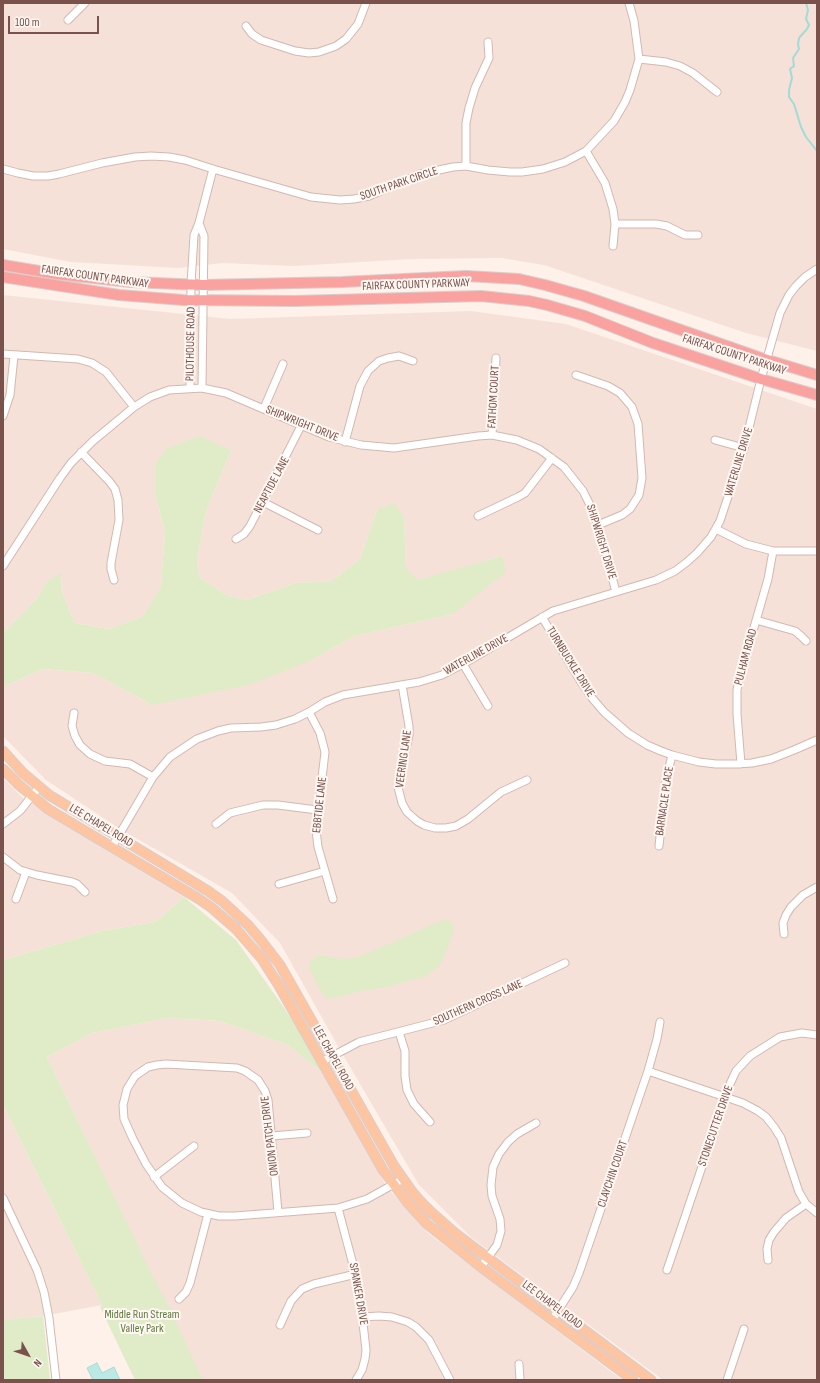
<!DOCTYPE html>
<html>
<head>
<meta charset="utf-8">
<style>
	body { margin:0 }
	#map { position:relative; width:820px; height:1383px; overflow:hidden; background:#fdf1ea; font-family:"Sofia Sans Condensed",sans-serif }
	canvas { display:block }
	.frame { position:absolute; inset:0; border:4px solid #7a514b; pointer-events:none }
	.north { position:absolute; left:8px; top:1335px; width:40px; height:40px; -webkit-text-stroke:3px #fff7f2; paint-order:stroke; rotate:130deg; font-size:11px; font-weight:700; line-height:16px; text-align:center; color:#7a514b }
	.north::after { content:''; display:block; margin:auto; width:14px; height:18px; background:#7a514b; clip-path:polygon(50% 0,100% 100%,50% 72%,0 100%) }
	.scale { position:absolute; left:8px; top:16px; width:91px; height:18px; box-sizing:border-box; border:2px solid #7a514b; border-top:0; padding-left:5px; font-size:12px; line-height:14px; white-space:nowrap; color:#7a514b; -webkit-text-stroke:3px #fff7f2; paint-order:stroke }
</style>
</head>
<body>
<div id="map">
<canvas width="820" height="1383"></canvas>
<div class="frame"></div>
<div class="north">N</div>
<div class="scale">100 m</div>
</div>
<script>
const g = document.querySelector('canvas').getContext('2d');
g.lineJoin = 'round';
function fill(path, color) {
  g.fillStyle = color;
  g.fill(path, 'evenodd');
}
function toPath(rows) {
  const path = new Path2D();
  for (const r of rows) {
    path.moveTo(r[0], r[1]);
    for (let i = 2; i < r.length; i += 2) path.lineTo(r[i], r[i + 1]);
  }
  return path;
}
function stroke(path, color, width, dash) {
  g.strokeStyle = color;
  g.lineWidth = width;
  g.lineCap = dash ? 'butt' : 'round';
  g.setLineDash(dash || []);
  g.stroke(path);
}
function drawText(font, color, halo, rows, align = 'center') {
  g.font = font + ' "Sofia Sans Condensed",sans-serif';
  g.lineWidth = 4;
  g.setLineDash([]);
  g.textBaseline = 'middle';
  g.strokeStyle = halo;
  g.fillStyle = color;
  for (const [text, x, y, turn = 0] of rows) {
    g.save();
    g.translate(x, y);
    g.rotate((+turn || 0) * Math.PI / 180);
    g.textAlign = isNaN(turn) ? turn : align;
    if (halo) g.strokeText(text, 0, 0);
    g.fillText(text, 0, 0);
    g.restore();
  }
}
const residential = toPath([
	[3,3,817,3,817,351,746,333,544,265,501,258,411,259,294,266,222,263,179,268,71,262,3,249],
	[3,295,230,319,471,311,566,324,817,409,817,1380,663,1380,472,1238,419,1185,339,1048,280,943,232,893,120,829,46,780,3,736,3,687,42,669,93,673,152,705,310,661,354,636,453,614,502,556,418,581,406,569,404,517,377,509,360,559,332,581,296,583,246,600,228,596,199,577,197,560,206,511,231,450,156,498,165,532,161,586,143,616,109,629,75,623,61,590,62,574,47,581,38,597,3,633],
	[3,778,23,798,111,853,184,897,155,922,102,931,3,960],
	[167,1018,220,1021,288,1045,330,1079,386,1186,428,1233,622,1380,202,1380,47,1057,92,1033],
	[3,1105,102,1305,43,1316,3,1320]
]);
const green = toPath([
	[199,436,231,450,206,511,197,560,199,577,228,596,246,600,296,583,332,581,360,559,377,509,394,503,404,517,406,568,418,580,502,556,506,572,453,614,354,636,310,661,248,685,152,705,93,673,42,669,3,687,3,633,38,597,47,581,62,573,61,590,75,623,109,629,143,616,161,586,165,532,156,498,156,463,166,449],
	[184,897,236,940,285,1009,330,1079,288,1045,220,1021,167,1018,92,1033,47,1057,155,1281,156,1281,162,1296,165,1295,167,1305,173,1310,171,1312,203,1380,135,1380,100,1307,102,1305,3,1105,3,960,102,931,155,922],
	[448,920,452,923,454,929,451,939,443,959,438,967,426,976,387,987,360,991,331,999,326,998,322,993,311,972,309,965,311,961,317,956,327,956,340,959,355,958,403,938,437,922],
	[43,1316,50,1380,3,1380,3,1320]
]);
const water = toPath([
	[97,1363,102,1373,114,1367,120,1380,93,1380,87,1368,97,1363]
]);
const stream = toPath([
	[806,3,808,10,806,19,809,25,807,29,799,38,798,44,799,49,793,58,794,66,790,69,792,78,789,90,789,97,794,104,801,127,806,137,817,151]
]);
const minor = toPath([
	[68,20,85,3],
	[246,26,252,34,261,40,295,51,309,53,319,52,336,46,346,39,358,24,366,3],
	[639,59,666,62,680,66,693,73,717,92],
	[586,151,605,183,613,209,615,224,613,246],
	[466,166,466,123,469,108,475,88,489,58,488,42],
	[3,169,18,173,33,176,48,176,59,174,102,163,135,157,151,156,169,157,185,160,213,169,311,197,340,200,354,199,369,196,420,174,453,167,466,166,488,170,510,172,522,172,543,169,565,162,586,151,614,121,625,102,630,90,639,59,634,21,629,3],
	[199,223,204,236,202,388],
	[615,224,656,224,667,226,685,235,698,235],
	[3,354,78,359,92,363,106,372,134,407],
	[576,375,608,386,620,393,632,407,638,424,642,478,639,495,630,509,622,515,598,525],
	[190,388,191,284,194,235,199,223,213,169],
	[264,408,283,364],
	[3,416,10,395,14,356],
	[492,435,496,358],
	[715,440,744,448],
	[345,442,360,386,368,371,379,361,388,358,399,356,413,361],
	[81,452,109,481,115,489,118,500,119,520,111,563,111,569,114,580],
	[263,502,318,530],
	[478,516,518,497,525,493,552,458],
	[716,529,746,544,773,551,817,551],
	[236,539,244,534,250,526,301,426],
	[3,566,60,478,71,463,93,441,134,407,150,397,169,390,202,388,226,393,329,437,361,445,394,448,478,436,492,435,517,440,539,449,564,467,583,491,593,511,598,525,616,592],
	[542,617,581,682,592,698,604,712,628,733,647,745,661,751,672,755,699,762,716,764,735,764,752,763,771,759,794,750,817,740],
	[756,620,795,631,801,636,806,641],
	[463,664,488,706],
	[402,685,409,726,409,735,398,787,402,803,407,812,417,821,424,825,435,828,446,828,456,826,468,819,501,792,527,780],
	[309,712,320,733,325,752,316,830,318,847,333,899],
	[74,713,72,726,75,736,80,745,90,754,105,761,130,764,153,777],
	[741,764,737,714,737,690,740,676,768,579,773,551],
	[3,824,20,811,39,787],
	[216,824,230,813,263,805,278,805,317,810],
	[659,846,666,780,672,755],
	[112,847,153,777,170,757,197,739,218,731,231,728,261,727,276,725,295,719,309,712,325,702,343,695,419,682,442,675,463,664,553,611,656,580,675,571,687,562,697,553,711,537,720,521,744,448,761,379,780,313,789,295,796,286,805,277,817,269],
	[3,857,20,870,37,875,72,882,77,884,85,892],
	[279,884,325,871],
	[16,899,26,872],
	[784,934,783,923,786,915,791,907,803,895,817,887],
	[399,1032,405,1051,405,1076,407,1090,414,1104,430,1122],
	[321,1062,359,1042,444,1020,565,963],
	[648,1071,743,1103,758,1111,766,1117,774,1127,781,1138,799,1192,806,1204,817,1213],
	[272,1136,307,1133],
	[154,1177,194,1146],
	[3,1198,37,1270,44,1292,49,1318,56,1380],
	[338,1208,359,1287,366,1350,365,1359,362,1370,356,1380],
	[278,1212,268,1100,265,1091,258,1080,245,1071,237,1068,166,1064,157,1065,148,1067,135,1076,127,1089,123,1105,124,1119,133,1139,146,1164,162,1187,182,1203,201,1212,219,1216,235,1216,338,1208,367,1199,403,1179],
	[768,1260,767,1249,769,1240,774,1232,786,1218,806,1204],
	[481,1267,497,1245,501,1231,500,1219,492,1196,491,1185,493,1167,499,1154,508,1142,517,1134,536,1123],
	[667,1270,730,1084,736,1071,750,1056,780,1037,802,1033,817,1035],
	[179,1299,186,1292,190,1283,208,1214],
	[362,1317,379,1316,392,1317,408,1322,416,1327,429,1340,450,1380],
	[552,1320,573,1287,579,1273,648,1071,657,1039,660,1022],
	[280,1325,291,1301,302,1289,314,1284,356,1274],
	[519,1364,520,1380],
	[727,1380,744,1329]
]);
const major = toPath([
	[3,751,23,773,49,795,208,891,222,901,248,925,260,939,280,965,394,1166,413,1193,421,1202,432,1213,456,1234,651,1380],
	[3,769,19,785,48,809,199,899,212,908,236,929,262,959,278,984,383,1170,407,1202,427,1224,481,1267,633,1380]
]);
const highway = toPath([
	[3,265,57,274,130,282,203,285,342,282,466,276,519,279,545,285,584,296,761,358,817,375],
	[3,277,119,295,183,300,295,301,481,296,529,301,547,305,585,316,653,343,761,379,817,395]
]);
const streetNames = [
	["SOUTH PARK CIRCLE",399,184,-19],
	["FAIRFAX COUNTY PARKWAY",95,277,8],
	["FAIRFAX COUNTY PARKWAY",416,285,-2],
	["PILOTHOUSE ROAD",191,344,-89],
	["FAIRFAX COUNTY PARKWAY",734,355,18],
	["FATHOM COURT",494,397,-87],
	["SHIPWRIGHT DRIVE",302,424,22],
	["WATERLINE DRIVE",739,462,-73],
	["NEAPTIDE LANE",272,485,-62],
	["SHIPWRIGHT DRIVE",601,542,73],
	["WATERLINE DRIVE",476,655,-29],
	["PULHAM ROAD",746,657,-75],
	["TURNBUCKLE DRIVE",570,662,58],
	["VEERING LANE",404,759,-82],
	["BARNACLE PLACE",665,801,-82],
	["EBBTIDE LANE",320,805,-84],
	["LEE CHAPEL ROAD",101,826,31],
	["SOUTHERN CROSS LANE",478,1003,-24],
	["LEE CHAPEL ROAD",333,1058,61],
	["STONECUTTER DRIVE",716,1126,-71],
	["ONION PATCH DRIVE",270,1136,-97],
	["CLAYCHIN COURT",613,1174,-71],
	["SPANKER DRIVE",358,1294,80],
	["LEE CHAPEL ROAD",552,1305,37]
];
const parkNames = [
	["Middle Run Stream",142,1315],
	["Valley Park",142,1329]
];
fill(residential, '#f5e1d8');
fill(green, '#dfecc7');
fill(water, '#bde9e4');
stroke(water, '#a3dbd6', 1);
stroke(stream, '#a3dbd6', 2);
stroke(minor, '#d3b8b1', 9);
stroke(major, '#dacecd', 11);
stroke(highway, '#dacecd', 12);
stroke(minor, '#fff', 7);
stroke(major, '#fdc5a2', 9);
stroke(highway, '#f9a2a0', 10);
drawText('12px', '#7a514b', '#fff7f2', streetNames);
drawText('12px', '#5f7a40', '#fff7f2', parkNames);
</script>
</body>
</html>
